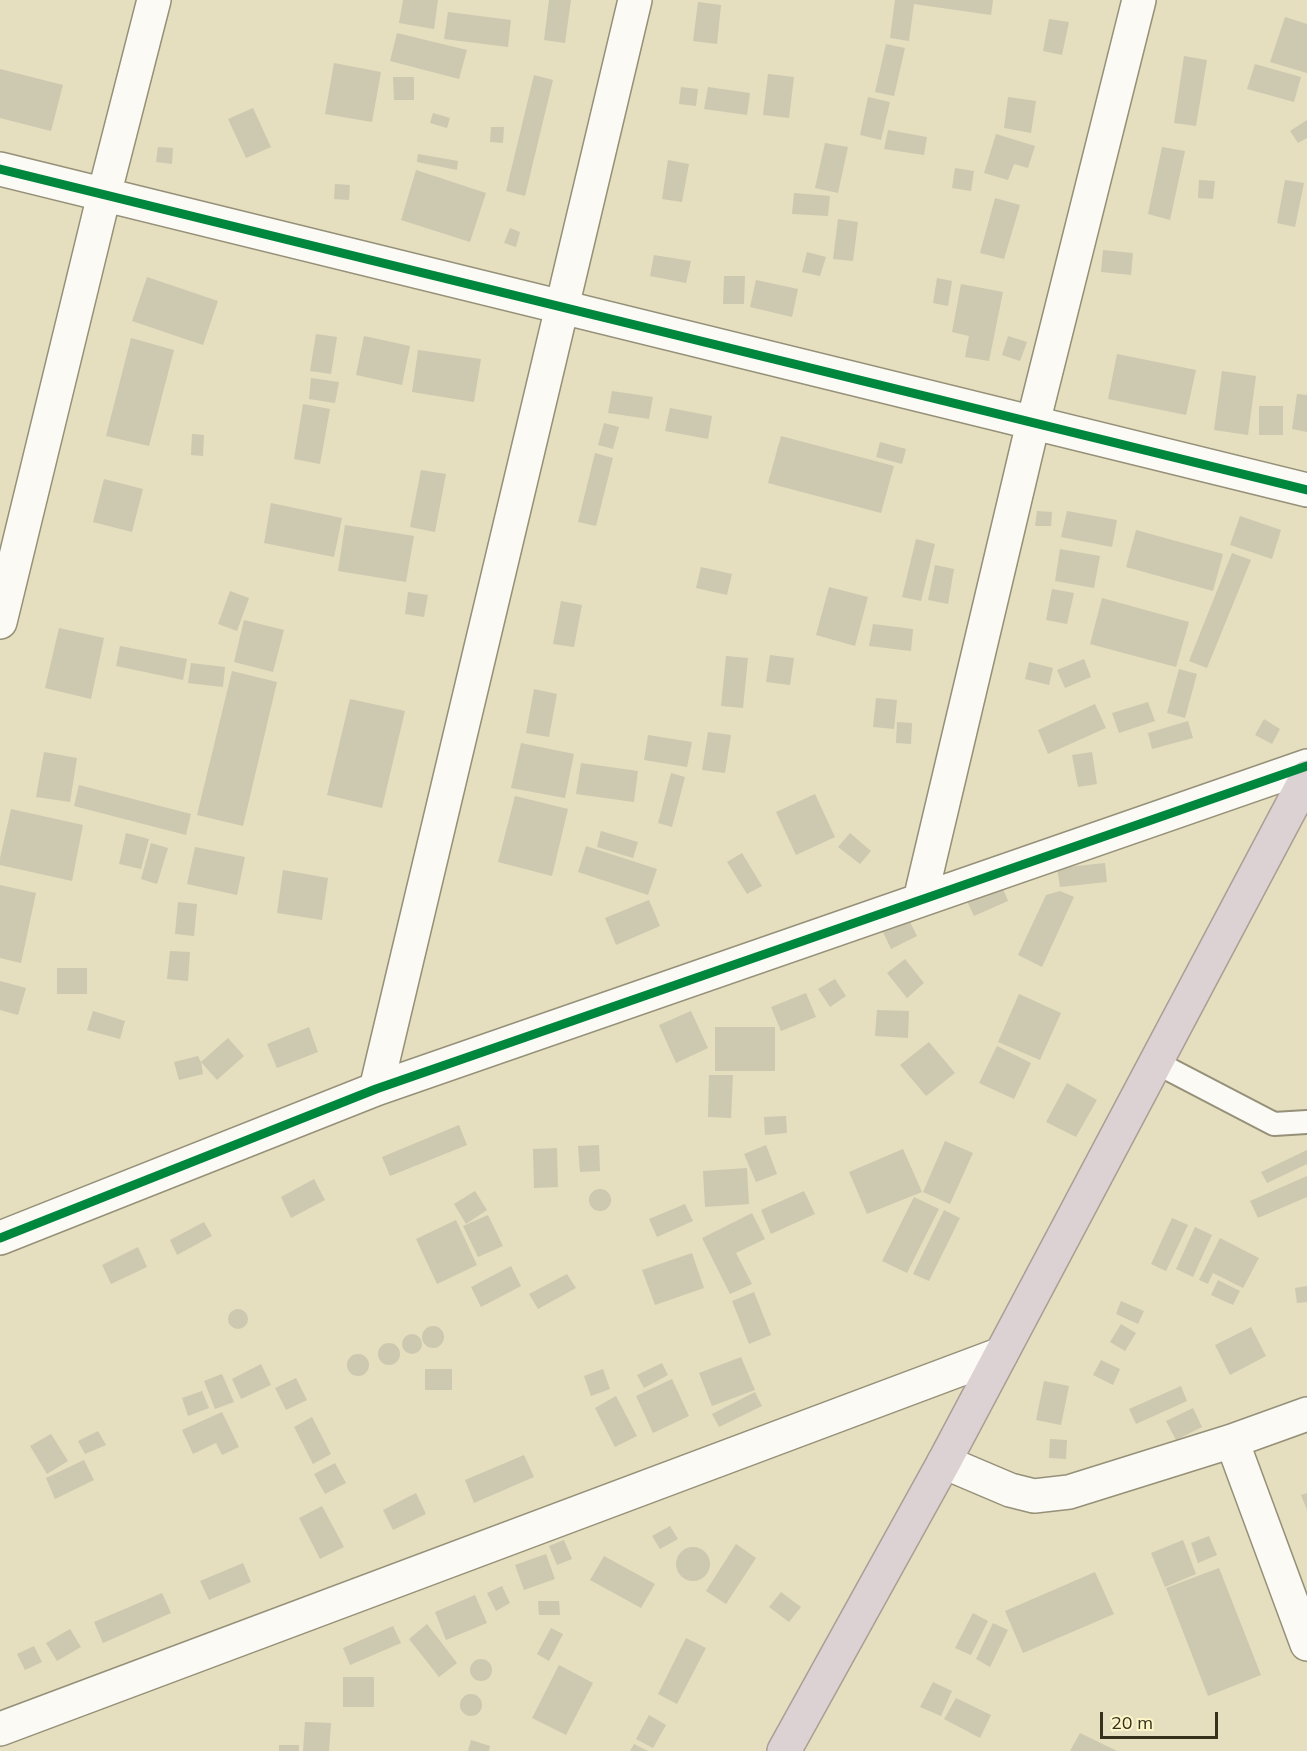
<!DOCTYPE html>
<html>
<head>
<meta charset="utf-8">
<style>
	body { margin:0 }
	#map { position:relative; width:1307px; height:1751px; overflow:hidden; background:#e5debf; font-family:Mulish,sans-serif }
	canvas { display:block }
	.scale { position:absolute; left:1100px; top:1712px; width:118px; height:27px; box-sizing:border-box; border:3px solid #36311b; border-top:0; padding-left:8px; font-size:18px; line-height:21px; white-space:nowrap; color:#36311b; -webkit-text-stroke:4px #fef6c8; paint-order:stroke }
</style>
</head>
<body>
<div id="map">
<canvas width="1307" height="1751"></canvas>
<div class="scale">20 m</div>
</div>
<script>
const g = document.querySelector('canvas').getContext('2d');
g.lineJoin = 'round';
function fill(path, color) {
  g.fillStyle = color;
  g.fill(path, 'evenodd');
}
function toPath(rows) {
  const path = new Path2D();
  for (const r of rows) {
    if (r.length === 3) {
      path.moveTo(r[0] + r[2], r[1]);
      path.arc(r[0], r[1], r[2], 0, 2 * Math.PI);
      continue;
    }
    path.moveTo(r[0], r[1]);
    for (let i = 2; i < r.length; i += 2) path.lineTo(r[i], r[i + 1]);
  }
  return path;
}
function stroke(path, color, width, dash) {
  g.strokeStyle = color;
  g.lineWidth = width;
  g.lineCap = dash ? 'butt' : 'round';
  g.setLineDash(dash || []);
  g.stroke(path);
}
const building = toPath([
	[403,0,438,0,434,29,399,23],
	[549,0,571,0,565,43,544,40],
	[895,0,993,0,991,15,914,4,909,41,890,38],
	[698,2,721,5,717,44,693,41],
	[448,12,511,20,508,47,444,39],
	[1285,17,1307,24,1307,73,1270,62],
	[1049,19,1069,22,1062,55,1043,51],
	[397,33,467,50,459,79,390,61],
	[886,44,905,48,894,96,875,92],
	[1184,56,1207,60,1196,126,1174,123],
	[334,63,381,72,372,122,325,114],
	[1255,64,1301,77,1294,102,1247,89],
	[0,69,63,85,51,131,0,118],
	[768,74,794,77,789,118,763,115],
	[534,75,553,80,525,196,506,191],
	[393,77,414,77,414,100,394,100],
	[681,87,698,89,696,106,679,104],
	[708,87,750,93,747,115,704,109],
	[868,97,890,102,881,140,860,135],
	[1008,97,1036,101,1031,133,1004,128],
	[253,108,271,147,246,158,228,119],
	[433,113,450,118,447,128,430,123],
	[1307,120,1307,138,1298,143,1290,131],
	[491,127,504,127,503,143,490,142],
	[888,130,927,137,924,155,884,149],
	[996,134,1035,146,1028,168,1014,164,1008,180,984,173],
	[825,143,848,147,838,193,815,188],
	[158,147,173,148,172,164,156,162],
	[1162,147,1185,151,1170,220,1148,214],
	[418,154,458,161,457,170,417,162],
	[668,160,689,164,682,202,662,199],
	[955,168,974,171,971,191,952,188],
	[416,170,486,193,470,242,401,220],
	[1199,180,1215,181,1213,199,1198,198],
	[1285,180,1304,183,1295,227,1277,223],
	[335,184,350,185,349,200,334,199],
	[794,193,830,196,828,216,792,214],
	[995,198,1020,205,1004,259,980,253],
	[838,219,858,222,853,261,833,259],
	[510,228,520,232,516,247,504,243],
	[1103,250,1133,253,1131,275,1101,272],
	[807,252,826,257,820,276,802,272],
	[654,255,691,261,686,283,650,276],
	[724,276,745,276,744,304,723,304],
	[147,277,218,301,203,345,132,321],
	[937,278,952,281,948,306,933,303],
	[756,280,798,289,792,317,750,307],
	[961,284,1003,292,989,361,965,357,969,336,952,332],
	[316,334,337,337,331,374,310,371],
	[364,336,410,346,402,385,356,375],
	[1008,336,1027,342,1020,361,1002,355],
	[131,338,174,350,149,446,106,436],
	[418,350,481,359,474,402,412,392],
	[1117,354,1196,370,1186,415,1108,399],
	[1222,371,1256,376,1248,435,1214,430],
	[311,378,339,382,335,403,309,399],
	[612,391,653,397,649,419,608,413],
	[1297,394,1307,395,1307,432,1292,429],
	[303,404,330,409,320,464,294,459],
	[1259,406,1283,406,1283,435,1259,435],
	[670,408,712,416,708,439,665,431],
	[604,423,619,427,613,449,598,445],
	[192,434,204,435,203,456,191,455],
	[781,436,894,466,881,513,768,483],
	[880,442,906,449,902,464,876,457],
	[595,453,613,458,596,526,578,522],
	[421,470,446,474,435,532,410,527],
	[104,479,143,489,132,532,93,522],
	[271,503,342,518,334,557,264,543],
	[1037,511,1052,512,1051,526,1035,526],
	[1067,511,1117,520,1112,547,1061,537],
	[1240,516,1281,530,1272,559,1230,545],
	[345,525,414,536,406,582,338,571],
	[1136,530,1223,554,1213,591,1126,567],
	[916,539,935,544,921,601,902,597],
	[1060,549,1100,556,1094,588,1055,581],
	[1232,553,1251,560,1207,668,1189,661],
	[935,565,954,569,948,604,928,600],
	[701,567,732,574,727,595,696,588],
	[829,587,868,597,855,646,816,635],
	[1052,589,1074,593,1067,624,1046,620],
	[230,591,249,598,237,631,218,624],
	[408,592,428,595,424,617,405,614],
	[1102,598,1189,622,1176,667,1090,644],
	[561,601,582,605,574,647,553,644],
	[244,620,284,630,273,672,234,662],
	[873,624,913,629,911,651,869,646],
	[59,628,104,638,91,699,45,688],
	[120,646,187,659,183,680,116,666],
	[770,655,794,658,790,685,766,682],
	[726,656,748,658,743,708,721,706],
	[1084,659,1091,677,1065,688,1057,670],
	[1029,662,1053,668,1049,685,1025,679],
	[191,663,225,667,223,687,188,683],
	[1179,669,1197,674,1185,718,1167,713],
	[232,671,277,682,243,826,197,815],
	[534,689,557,694,549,737,526,733],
	[876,698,897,700,894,729,873,727],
	[350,699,405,711,382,808,327,795],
	[1148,702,1155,721,1119,733,1112,713],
	[1095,704,1106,728,1048,754,1038,730],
	[1264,719,1280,729,1272,744,1255,735],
	[1188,721,1193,738,1152,749,1148,733],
	[897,722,912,723,911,744,896,743],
	[708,732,731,735,725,773,702,770],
	[648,735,692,742,687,767,644,760],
	[521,743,574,754,565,798,511,788],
	[44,752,77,758,70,802,36,797],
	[1092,752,1097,784,1078,787,1072,755],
	[581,763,638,771,634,802,576,794],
	[671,773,685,777,672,827,658,823],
	[79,785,191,814,186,835,74,806],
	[815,794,835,837,796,855,776,812],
	[515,796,568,809,552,876,498,862],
	[11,809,83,825,72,881,0,865,0,858],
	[601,831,638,842,633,858,597,847],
	[126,833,149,839,141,869,119,864],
	[850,833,871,851,860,864,838,847],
	[151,843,168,848,157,884,141,879],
	[586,846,657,869,648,895,578,872],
	[195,847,245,857,237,895,187,884],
	[742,853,762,886,747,894,727,862],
	[1105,863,1107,882,1060,887,1057,868],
	[283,870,328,878,322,920,277,913],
	[1001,884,1008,901,974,916,966,899],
	[0,885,36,893,21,963,0,958],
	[1060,891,1074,897,1042,967,1018,955,1046,895],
	[649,900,660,926,616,945,605,918],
	[178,902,197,904,194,936,175,934],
	[907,916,917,936,891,949,881,928],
	[170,951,190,952,188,981,167,979],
	[905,959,924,983,907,998,887,973],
	[57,968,87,968,87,994,57,994],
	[835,979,846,996,830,1007,818,989],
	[0,981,26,988,18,1015,0,1010],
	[806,993,816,1017,781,1031,771,1007],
	[1019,994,1061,1013,1040,1060,998,1042],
	[877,1010,909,1011,908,1038,875,1036],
	[93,1011,125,1021,120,1039,87,1030],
	[691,1011,708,1048,676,1063,659,1025],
	[309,1027,318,1052,277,1068,267,1044],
	[715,1027,775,1027,775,1071,715,1071],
	[228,1038,244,1056,217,1080,201,1062,203,1074,179,1080,174,1062,198,1056,201,1062],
	[929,1042,955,1073,926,1096,900,1065],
	[997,1046,1031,1063,1014,1099,979,1083],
	[709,1075,733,1075,731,1118,708,1117],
	[1067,1083,1097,1100,1076,1137,1046,1122],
	[786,1116,787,1133,765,1135,764,1117],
	[459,1125,467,1145,390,1176,382,1157],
	[945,1141,973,1153,950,1204,923,1192],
	[599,1145,600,1171,580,1172,578,1146],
	[766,1145,777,1174,756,1182,744,1154],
	[557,1148,558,1187,534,1188,533,1149],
	[903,1149,922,1192,867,1214,849,1172],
	[1307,1150,1307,1164,1267,1183,1261,1172],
	[747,1168,749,1204,705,1207,703,1171],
	[1307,1176,1307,1197,1258,1218,1250,1201],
	[314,1179,325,1200,291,1218,281,1197],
	[600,1200,11],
	[475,1191,487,1210,466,1224,454,1204],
	[804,1191,815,1214,771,1234,761,1210],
	[914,1197,939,1209,907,1273,882,1261],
	[685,1204,693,1221,657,1237,649,1219],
	[944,1210,960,1218,929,1281,913,1274],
	[752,1213,765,1239,736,1253,752,1284,730,1294,702,1238],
	[488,1215,503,1246,478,1257,463,1226],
	[1172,1218,1188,1225,1166,1271,1151,1264],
	[456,1220,477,1265,437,1284,416,1239],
	[204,1222,212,1236,177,1255,170,1240],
	[1195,1227,1212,1235,1193,1277,1176,1269],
	[1220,1238,1259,1258,1243,1288,1213,1273,1208,1284,1199,1280],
	[138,1247,147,1267,111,1284,102,1265],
	[692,1253,704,1288,655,1305,642,1270],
	[511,1266,521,1286,481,1307,471,1287],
	[567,1274,576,1288,538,1309,529,1294],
	[1218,1280,1240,1291,1233,1305,1211,1295],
	[1307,1286,1307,1302,1297,1303,1295,1288],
	[754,1292,771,1335,749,1344,732,1301],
	[1121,1301,1144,1311,1138,1324,1116,1314],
	[238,1319,10],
	[1121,1324,1136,1333,1125,1351,1110,1342],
	[433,1337,11],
	[1251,1327,1266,1356,1230,1375,1215,1345],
	[412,1344,10],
	[389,1354,11],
	[358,1365,11],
	[741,1357,755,1390,712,1406,699,1373],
	[1101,1360,1120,1369,1113,1385,1093,1375],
	[662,1363,668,1375,644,1388,637,1375],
	[261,1364,271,1385,241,1399,232,1379],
	[425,1369,452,1369,452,1390,425,1390],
	[603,1369,610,1389,591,1396,584,1376],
	[222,1374,234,1402,215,1409,204,1381],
	[296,1378,307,1400,286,1410,275,1388],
	[672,1379,689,1416,653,1433,636,1396],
	[1044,1381,1069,1386,1061,1425,1036,1420],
	[1181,1386,1187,1401,1136,1424,1129,1409],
	[202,1391,209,1408,188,1416,182,1398],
	[755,1392,762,1406,719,1427,712,1414],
	[616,1396,637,1436,615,1447,595,1408],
	[1193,1408,1202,1427,1176,1440,1166,1421],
	[222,1412,239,1447,222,1455,216,1443,193,1454,182,1430],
	[312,1417,331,1454,313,1464,294,1427],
	[98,1431,106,1445,85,1454,78,1441],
	[51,1434,68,1461,47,1474,30,1446],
	[1050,1439,1067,1440,1066,1459,1049,1458],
	[524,1455,534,1477,474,1503,465,1480],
	[84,1460,94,1480,55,1499,46,1478],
	[335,1463,346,1483,325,1494,314,1474],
	[416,1493,426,1514,393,1530,383,1510],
	[1307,1493,1307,1510,1301,1495],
	[322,1506,344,1547,320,1559,299,1518],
	[670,1526,678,1539,660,1549,652,1536],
	[1209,1536,1217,1555,1198,1563,1191,1543],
	[564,1540,572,1559,557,1565,549,1546],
	[1183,1540,1196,1574,1165,1587,1151,1553],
	[736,1544,756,1558,726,1604,706,1591],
	[693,1564,17],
	[546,1554,555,1579,524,1590,515,1565],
	[604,1556,655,1584,641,1608,590,1580],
	[243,1563,251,1582,209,1600,200,1581],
	[1219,1568,1261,1675,1208,1696,1166,1588],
	[1095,1572,1114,1614,1023,1653,1005,1611],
	[502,1586,510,1603,496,1611,487,1593],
	[781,1592,801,1607,789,1622,769,1607],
	[162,1593,171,1613,103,1643,94,1622],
	[475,1595,487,1623,446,1640,435,1612],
	[538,1601,559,1601,560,1615,539,1615],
	[973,1613,988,1621,971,1655,955,1648],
	[993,1623,1008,1630,990,1667,976,1659],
	[427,1624,457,1663,439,1677,409,1639],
	[393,1626,401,1643,350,1665,343,1648],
	[551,1628,563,1634,549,1661,537,1654],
	[70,1629,81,1647,57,1661,46,1643],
	[686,1638,706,1648,677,1704,658,1694],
	[34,1646,42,1662,25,1670,17,1654],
	[481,1670,11],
	[559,1665,593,1683,566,1735,532,1718],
	[343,1677,374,1677,374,1707,343,1707],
	[933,1682,952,1691,941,1716,920,1707],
	[471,1705,11],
	[956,1698,991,1715,980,1738,944,1719],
	[649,1715,666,1725,653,1748,636,1739],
	[305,1722,331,1723,329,1751,303,1751],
	[1080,1733,1117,1751,1070,1751],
	[471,1740,490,1746,489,1751,468,1751],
	[634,1744,648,1751,630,1751],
	[279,1745,299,1745,299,1751,279,1751]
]);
const lane = toPath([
	[1155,1062,1274,1124,1307,1122]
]);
const street = toPath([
	[0,169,1307,490],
	[0,622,104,195,154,0],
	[920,900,1033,423,1139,0],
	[376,1089,635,0],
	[0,1238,376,1089,1307,766],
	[1232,1441,1307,1644],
	[944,1462,1010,1490,1034,1496,1069,1492,1232,1441,1307,1414],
	[0,1729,1001,1354]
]);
const highway = toPath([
	[784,1751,944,1462,1307,777]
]);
const cycleway = toPath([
	[0,169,1307,490],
	[0,1238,376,1089,1307,766]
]);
fill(building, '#cdc8b0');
stroke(lane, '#959078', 26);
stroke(street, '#959078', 36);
stroke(highway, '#ab9e95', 36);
stroke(lane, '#fbfaf5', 22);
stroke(street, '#fbfaf5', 33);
stroke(highway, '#dcd1d3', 33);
stroke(cycleway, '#00873e', 9);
</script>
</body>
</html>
